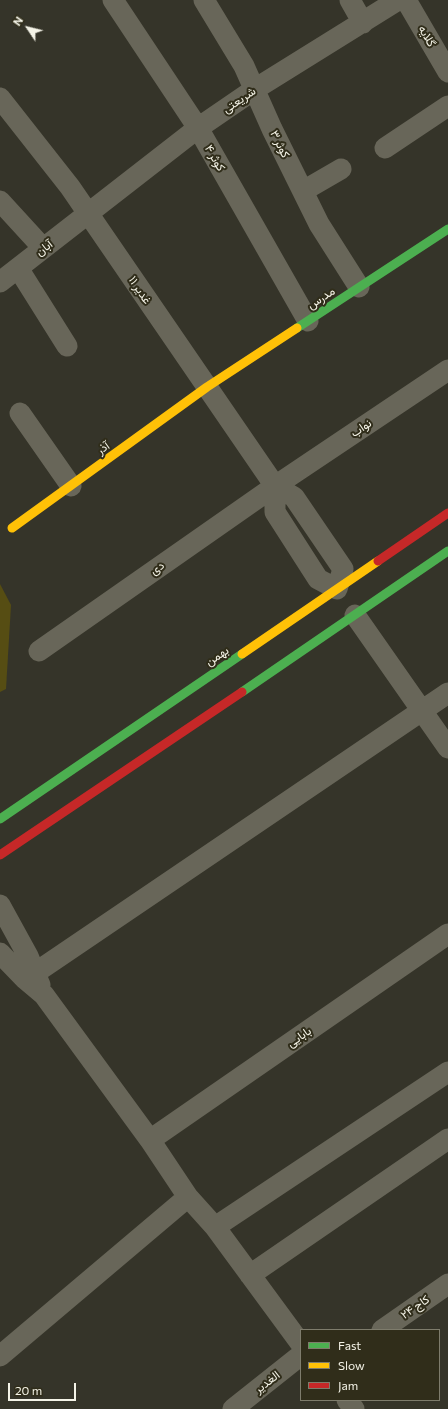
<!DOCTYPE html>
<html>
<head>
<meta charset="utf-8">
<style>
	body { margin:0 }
	#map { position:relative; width:448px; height:1409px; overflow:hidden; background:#353429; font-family:Commissioner,sans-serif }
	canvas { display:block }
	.legend { position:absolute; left:300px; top:1329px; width:140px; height:72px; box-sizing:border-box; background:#302d1a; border:1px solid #7e7c6c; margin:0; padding:5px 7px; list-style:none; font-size:12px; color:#f4f3e7 }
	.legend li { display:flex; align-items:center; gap:8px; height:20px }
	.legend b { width:20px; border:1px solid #7e7c6c }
	.north { position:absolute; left:8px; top:8px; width:40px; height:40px; -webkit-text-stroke:3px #302d1a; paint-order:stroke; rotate:305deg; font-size:11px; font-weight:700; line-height:16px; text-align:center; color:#f4f3e7 }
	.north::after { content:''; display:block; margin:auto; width:14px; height:18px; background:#f4f3e7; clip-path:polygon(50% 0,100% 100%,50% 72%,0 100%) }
	.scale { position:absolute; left:8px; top:1383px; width:68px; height:18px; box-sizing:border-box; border:2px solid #f4f3e7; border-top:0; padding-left:5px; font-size:12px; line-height:14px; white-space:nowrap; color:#f4f3e7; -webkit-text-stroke:3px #302d1a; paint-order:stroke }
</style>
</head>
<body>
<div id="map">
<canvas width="448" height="1409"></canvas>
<ul class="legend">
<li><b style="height:5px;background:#4caf50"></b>Fast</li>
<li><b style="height:5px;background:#ffc107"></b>Slow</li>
<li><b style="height:5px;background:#c62828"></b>Jam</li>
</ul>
<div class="north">N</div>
<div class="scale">20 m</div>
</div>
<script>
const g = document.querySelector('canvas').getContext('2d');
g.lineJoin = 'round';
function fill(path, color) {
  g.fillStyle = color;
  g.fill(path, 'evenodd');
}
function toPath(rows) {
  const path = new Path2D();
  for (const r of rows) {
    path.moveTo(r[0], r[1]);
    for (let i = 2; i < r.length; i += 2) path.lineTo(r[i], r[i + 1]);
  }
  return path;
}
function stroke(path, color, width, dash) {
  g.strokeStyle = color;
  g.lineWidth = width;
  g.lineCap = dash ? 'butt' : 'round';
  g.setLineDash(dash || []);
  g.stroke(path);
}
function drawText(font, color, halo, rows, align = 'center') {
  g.font = font + ' Commissioner,Vazirmatn,sans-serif';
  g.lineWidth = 4;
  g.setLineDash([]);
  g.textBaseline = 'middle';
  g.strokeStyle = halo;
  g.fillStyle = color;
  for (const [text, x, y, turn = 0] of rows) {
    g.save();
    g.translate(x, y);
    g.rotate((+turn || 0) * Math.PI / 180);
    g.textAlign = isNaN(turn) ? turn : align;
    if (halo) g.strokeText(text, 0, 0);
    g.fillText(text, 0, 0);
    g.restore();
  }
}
const green = toPath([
	[0,584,11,605,6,689,0,692]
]);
const street = toPath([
	[113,0,198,128,308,321],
	[204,0,244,66,272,129,319,224,359,287],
	[350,0,363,23],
	[406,0,448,72],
	[0,98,70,187,275,486],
	[385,148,448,106],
	[303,191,341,169],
	[0,201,43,248],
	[18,268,67,346],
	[0,282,198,128,255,89,398,0],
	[20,413,71,486],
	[275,486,294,497,343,569,337,589,318,579,275,512,275,486],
	[355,615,448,748],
	[39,651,275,486,448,370],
	[0,905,28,956,40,985],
	[0,953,25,979,44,995,150,1140,188,1197,215,1227,301,1344],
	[35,973,448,693],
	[150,1140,448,934],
	[215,1227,448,1072],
	[250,1275,448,1139],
	[382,1330,448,1284],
	[0,1356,188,1197],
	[347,1400,354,1409],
	[233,1409,301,1355]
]);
const fast = toPath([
	[297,328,448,229],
	[242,692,448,551],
	[0,819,242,654]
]);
const slow = toPath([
	[12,528,207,387,297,328],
	[242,654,378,561]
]);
const jam = toPath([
	[378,561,448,513],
	[0,855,242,692]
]);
const streetNames = [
	["گلایه",427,36,60],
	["شریعتی",239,100,-34],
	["کوثر ۳",280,144,64],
	["کوثر ۴",215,158,60],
	["آبان",44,248,-38],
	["غدیر ۱۱",140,290,56],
	["مدرس",321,298,-33],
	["نواب",361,428,-34],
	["آذر",103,448,-36],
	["دی",157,568,-35],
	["بهمن",217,656,-34],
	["بابایی",299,1037,-35],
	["کاج ۲۴",415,1307,-35],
	["الغدیر",267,1382,-38]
];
fill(green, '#564d13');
stroke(street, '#686659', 21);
stroke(fast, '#4caf50', 9);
stroke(slow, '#ffc107', 9);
stroke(jam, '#c62828', 9);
drawText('12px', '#f4f3e7', '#302d1a', streetNames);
</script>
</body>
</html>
